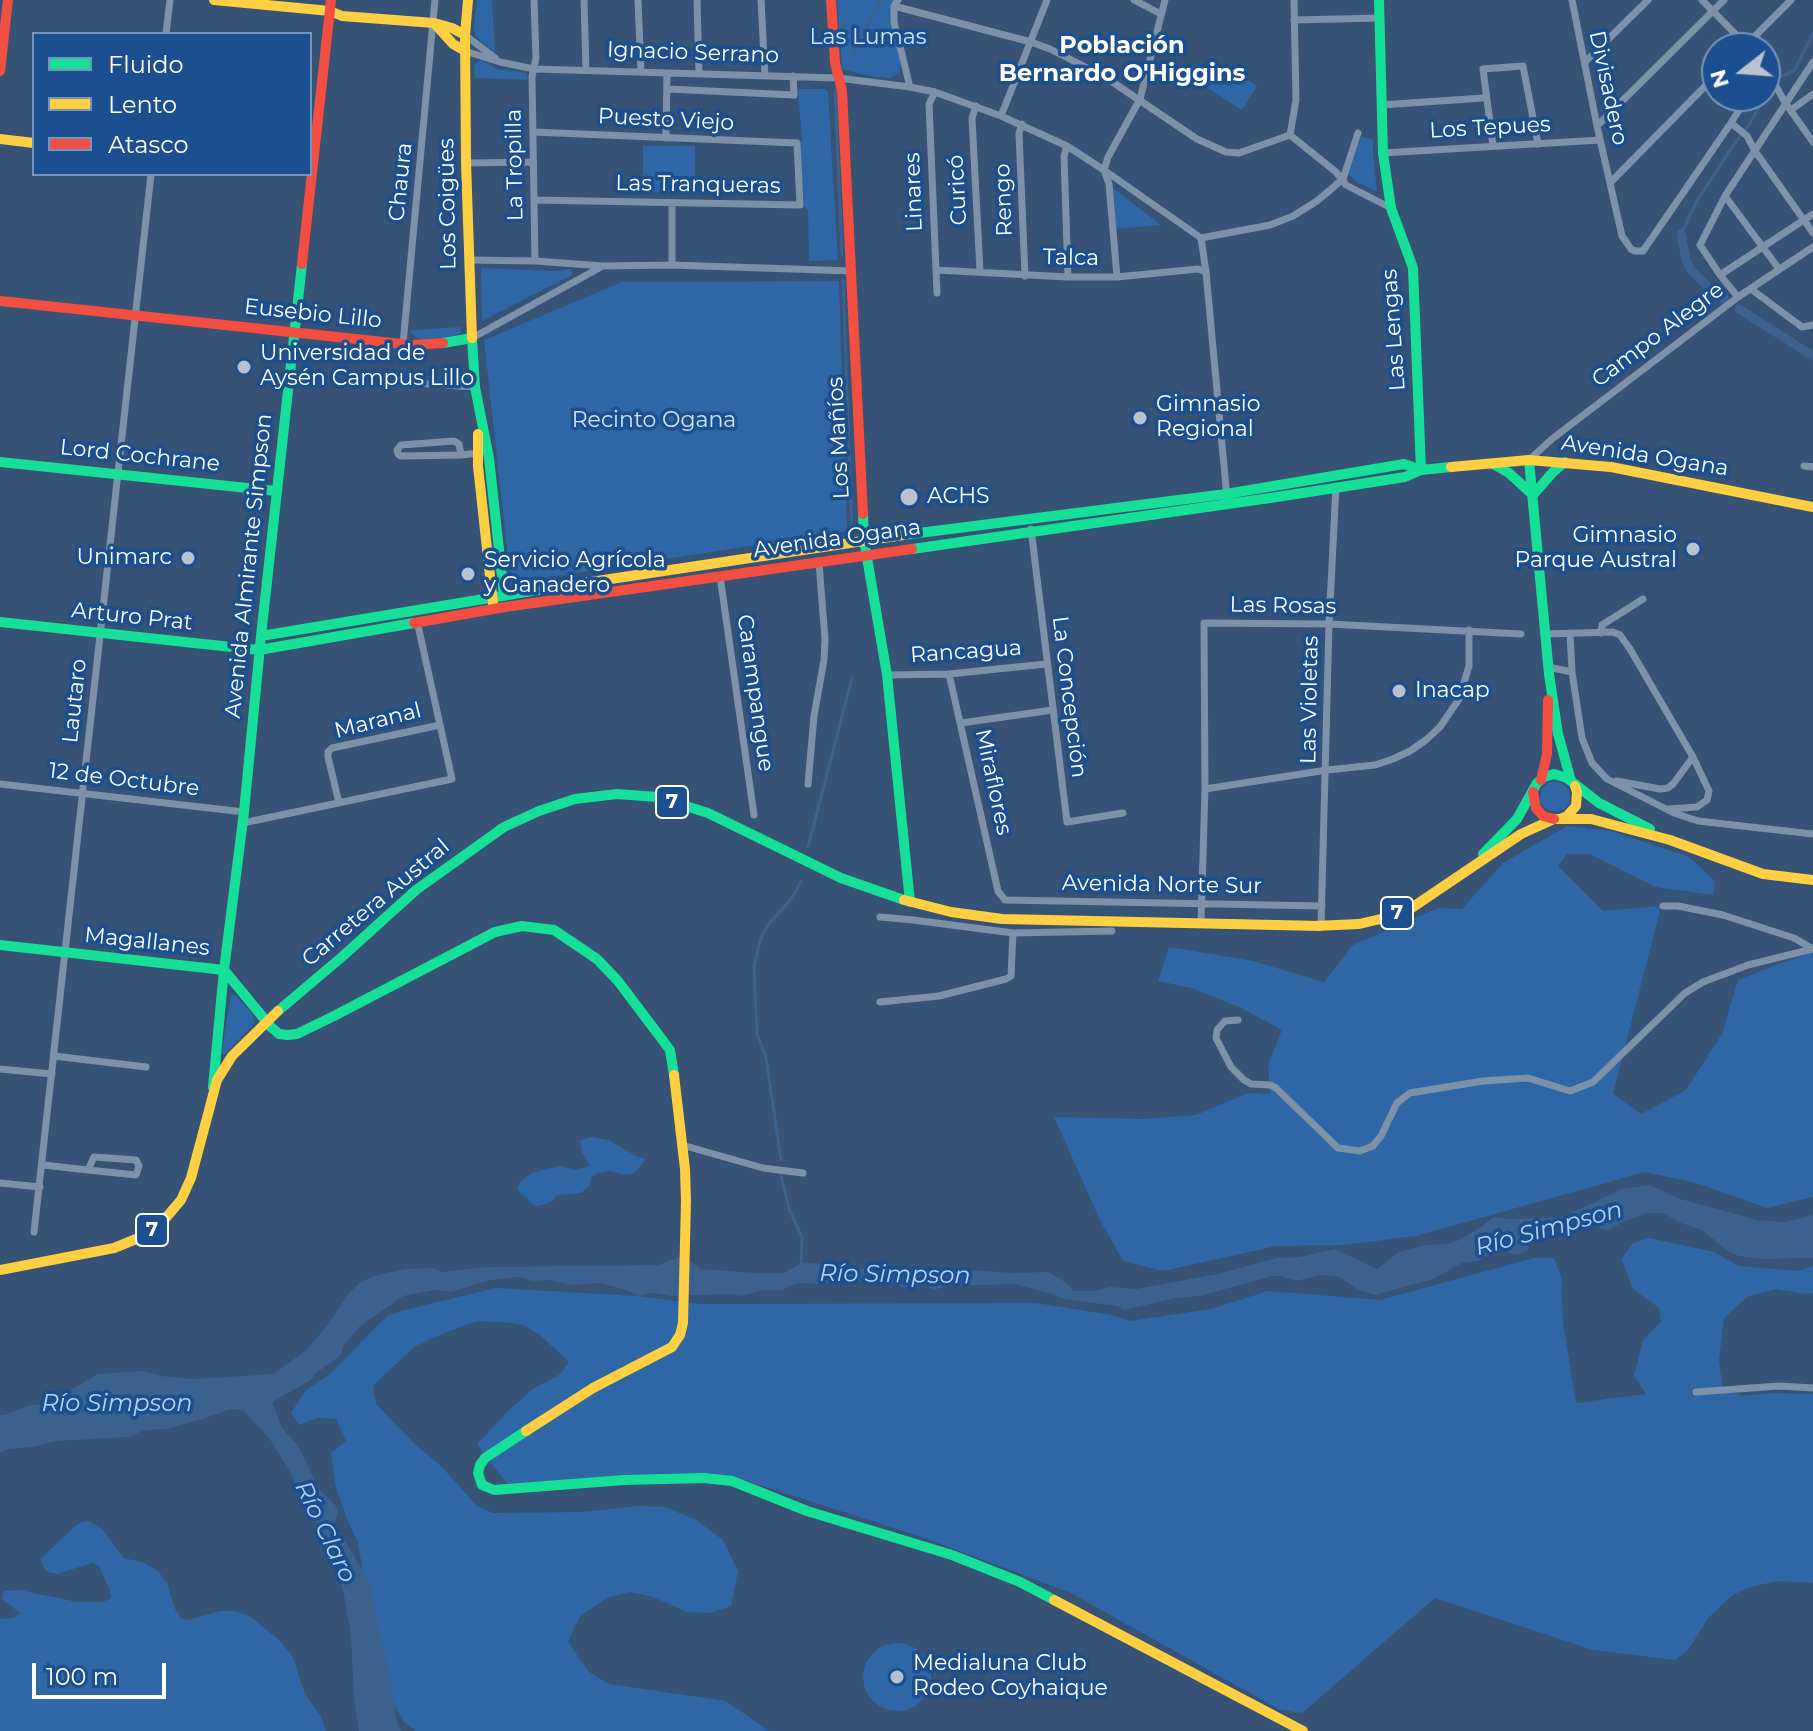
<!DOCTYPE html>
<html>
<head>
<meta charset="utf-8">
<style>
	body { margin:0 }
	#map { position:relative; width:1813px; height:1731px; overflow:hidden; background:#365274; font-family:Montserrat,sans-serif }
	canvas { display:block }
	.legend { position:absolute; left:32px; top:32px; width:280px; height:144px; box-sizing:border-box; background:#1b4f8f; border:2px solid #7695bc; margin:0; padding:10px 14px; list-style:none; font-size:24px; color:#fff }
	.legend li { display:flex; align-items:center; gap:16px; height:40px }
	.legend b { width:40px; border:2px solid #7695bc }
	.north { position:absolute; left:1701px; top:32px; width:80px; height:80px; box-sizing:border-box; background:#1b4f8f; border:2px solid #7695bc; border-radius:50%; rotate:253deg; font-size:22px; font-weight:700; line-height:32px; text-align:center; color:#fff }
	.north::after { content:''; display:block; margin:auto; width:28px; height:36px; background:#b9c2ce; clip-path:polygon(50% 0,100% 100%,50% 72%,0 100%) }
	.scale { position:absolute; left:32px; top:1663px; width:134px; height:36px; box-sizing:border-box; border:4px solid #fff; border-top:0; padding-left:10px; font-size:24px; line-height:28px; white-space:nowrap; color:#fff; -webkit-text-stroke:6px #1b4f8f; paint-order:stroke }
</style>
</head>
<body>
<div id="map">
<canvas width="1813" height="1731"></canvas>
<ul class="legend">
<li><b style="height:10px;background:#16e098"></b>Fluido</li>
<li><b style="height:10px;background:#ffcf43"></b>Lento</li>
<li><b style="height:10px;background:#f24e42"></b>Atasco</li>
</ul>
<div class="north">N</div>
<div class="scale">100 m</div>
</div>
<script>
const g = document.querySelector('canvas').getContext('2d');
g.lineJoin = 'round';
function fill(path, color) {
  g.fillStyle = color;
  g.fill(path, 'evenodd');
}
function toPath(rows) {
  const path = new Path2D();
  for (const r of rows) {
    if (r.length === 3) {
      path.moveTo(r[0] + r[2], r[1]);
      path.arc(r[0], r[1], r[2], 0, 2 * Math.PI);
      continue;
    }
    path.moveTo(r[0], r[1]);
    for (let i = 2; i < r.length; i += 2) path.lineTo(r[i], r[i + 1]);
  }
  return path;
}
function stroke(path, color, width, dash) {
  g.strokeStyle = color;
  g.lineWidth = width;
  g.lineCap = dash ? 'butt' : 'round';
  g.setLineDash(dash || []);
  g.stroke(path);
}
function drawText(font, color, halo, rows, align = 'center') {
  g.font = font + ' Montserrat,sans-serif';
  g.lineWidth = 7;
  g.setLineDash([]);
  g.textBaseline = 'middle';
  g.strokeStyle = halo;
  g.fillStyle = color;
  for (const [text, x, y, turn = 0] of rows) {
    g.save();
    g.translate(x, y);
    g.rotate((+turn || 0) * Math.PI / 180);
    g.textAlign = isNaN(turn) ? turn : align;
    if (halo) g.strokeText(text, 0, 0);
    g.fillText(text, 0, 0);
    g.restore();
  }
}
const green = toPath([
	[477,0,492,0,495,53,475,36,474,29],
	[837,0,896,0,892,15,901,57,900,73,889,78,869,76,842,69],
	[480,60,498,69,526,73,528,78,527,80,475,78,474,65],
	[1223,64,1257,86,1242,110,1208,88],
	[798,89,826,89,828,93,838,260,809,261,808,211,804,206,799,148,802,139],
	[1361,137,1373,139,1373,157,1377,191,1358,183,1348,174],
	[643,146,695,146,695,193,643,192],
	[1113,188,1161,225,1116,229],
	[481,268,557,271,570,269,572,272,572,275,482,321],
	[839,281,847,531,511,583,484,340,622,282],
	[461,327,461,333,446,338,421,339,417,338,410,332,411,330],
	[1555,797,15],
	[1567,826,1611,831,1689,857,1715,881,1713,895,1656,887,1590,854,1567,854,1558,866,1603,911,1661,906,1613,1094,1641,1114,1686,1090,1722,1034,1738,980,1773,966,1813,952,1813,1197,1767,1208,1696,1183,1645,1172,1416,1236,1344,1245,1276,1246,1163,1271,1123,1261,1100,1220,1054,1117,1144,1119,1196,1115,1248,1093,1270,1094,1268,1065,1282,1030,1241,1008,1192,988,1158,981,1169,947,1253,961,1324,982,1353,945,1438,908,1462,909,1503,863],
	[231,994,235,995,253,1015,254,1024,225,1054,221,1055],
	[593,1137,608,1140,636,1156,645,1159,639,1168,632,1174,626,1175,610,1171,599,1173,591,1177,590,1185,581,1193,557,1195,553,1201,546,1204,536,1206,529,1202,527,1197,520,1194,517,1187,520,1182,532,1173,560,1166,575,1170,590,1166,582,1152,580,1140],
	[1649,1238,1714,1252,1739,1266,1797,1271,1813,1266,1813,1293,1805,1294,1776,1289,1747,1297,1724,1318,1719,1359,1722,1386,1742,1396,1771,1393,1813,1394,1813,1583,1778,1581,1750,1587,1731,1596,1709,1617,1688,1650,1675,1660,1593,1650,1435,1598,1302,1713,1280,1710,1071,1593,925,1538,734,1477,664,1475,507,1484,477,1444,509,1410,534,1388,559,1375,569,1362,541,1336,524,1325,503,1322,477,1321,444,1333,414,1347,373,1386,376,1404,416,1445,441,1466,477,1506,493,1513,582,1512,638,1506,665,1507,696,1520,723,1540,738,1571,731,1606,710,1613,687,1612,653,1597,630,1592,607,1598,580,1616,568,1642,589,1672,609,1684,726,1701,769,1731,416,1731,404,1722,386,1691,370,1616,358,1543,347,1519,336,1488,331,1453,346,1441,336,1419,317,1418,299,1425,291,1413,306,1390,329,1375,387,1316,405,1310,496,1288,637,1296,701,1304,1036,1303,1112,1315,1130,1321,1211,1309,1268,1291,1380,1300,1534,1258,1554,1258,1561,1276,1563,1322,1576,1403,1646,1394,1634,1376,1643,1340,1661,1322,1659,1308,1633,1289,1621,1259,1633,1243],
	[88,1521,102,1529,124,1558,145,1563,158,1571,167,1583,175,1609,181,1618,188,1620,220,1611,235,1611,251,1617,279,1640,293,1657,305,1694,321,1717,326,1731,0,1731,0,1619,15,1617,20,1613,2,1599,4,1591,20,1590,77,1602,103,1602,111,1598,110,1591,99,1566,92,1563,57,1574,48,1572,43,1567,41,1558,74,1527,81,1522],
	[897,1677,34]
]);
const water = toPath([
	[1650,1185,1677,1198,1757,1220,1785,1222,1813,1215,1813,1258,1760,1259,1739,1256,1728,1251,1702,1230,1678,1222,1664,1213,1647,1213,1621,1223,1607,1231,1590,1224,1534,1237,1529,1243,1528,1250,1520,1254,1512,1254,1505,1250,1497,1249,1478,1261,1462,1263,1433,1279,1375,1295,1359,1290,1339,1277,1320,1275,1296,1281,1280,1276,1272,1276,1200,1296,1176,1298,1124,1310,1117,1306,1064,1299,1049,1293,1014,1284,948,1286,933,1290,926,1285,906,1287,858,1281,818,1284,802,1283,794,1284,781,1291,765,1290,741,1296,733,1294,671,1296,652,1293,638,1296,629,1291,600,1283,573,1285,549,1280,533,1281,520,1277,490,1280,451,1292,435,1290,403,1296,359,1327,343,1347,341,1355,316,1373,311,1380,272,1402,282,1428,298,1446,319,1489,335,1505,338,1510,335,1524,370,1583,377,1621,390,1677,396,1718,401,1731,359,1731,354,1699,351,1635,344,1595,333,1555,286,1465,269,1438,243,1410,230,1409,206,1418,166,1429,144,1430,129,1437,56,1441,33,1447,10,1449,0,1452,0,1415,4,1415,31,1405,47,1404,98,1374,143,1371,161,1376,193,1379,274,1374,305,1351,327,1326,349,1293,361,1282,374,1276,405,1269,433,1268,441,1272,488,1267,658,1265,679,1257,695,1264,701,1269,755,1273,784,1273,801,1263,836,1264,850,1269,986,1271,1010,1273,1048,1272,1062,1280,1074,1291,1094,1291,1110,1287,1136,1289,1218,1274,1277,1258,1299,1257,1335,1249,1377,1269,1399,1252,1426,1245,1446,1244,1457,1241,1477,1230,1494,1217,1511,1219,1563,1217,1622,1189]
]);
const stream = toPath([
	[851,58,881,0],
	[835,91,842,256],
	[1765,95,1777,78,1794,71,1813,34],
	[1681,234,1697,201,1732,147,1749,125,1765,96],
	[843,280,852,528],
	[808,847,852,678],
	[781,1160,766,1057,757,1034,754,965,761,938,768,925,792,898,801,881],
	[781,1175,789,1209,802,1237,801,1267]
]);
const canal = toPath([
	[1681,234,1686,260,1691,270,1711,290,1725,299],
	[1739,309,1813,356]
]);
const street = toPath([
	[534,0,536,58,532,77,535,261],
	[584,0,586,70],
	[638,0,641,72],
	[697,0,699,74],
	[761,0,765,76],
	[898,0,894,6,894,22,910,87],
	[1134,0,1161,14],
	[1572,0,1597,126,1622,236,1631,249,1635,251,1643,251,1731,123,1747,136,1755,151,1813,233],
	[1702,0,1748,47],
	[894,6,1031,42,1050,49,1105,77,1197,139,1226,152,1239,153,1290,135],
	[1294,20,1380,18],
	[166,34,170,0],
	[465,35,495,58],
	[1743,48,1791,0],
	[465,51,500,62,534,69,838,78,910,87,935,92,1001,116,1067,146,1104,170,1201,238,1206,272,1227,498],
	[1585,62,1648,0],
	[1765,67,1786,104,1813,142],
	[668,89,794,95,793,76],
	[935,92,929,104,937,293],
	[1381,105,1483,98],
	[976,106,972,118,980,271],
	[1791,110,1813,94],
	[1001,116,1047,0],
	[1731,123,1748,96],
	[1022,124,1019,133,1025,276],
	[1597,126,1724,0],
	[533,132,797,143,800,205,534,200],
	[1290,135,1296,100,1294,0],
	[1290,135,1336,172,1346,185,1391,208],
	[666,138,667,73],
	[1067,146,1064,156,1068,277],
	[1493,146,1483,69,1523,66,1538,144],
	[1383,153,1600,140],
	[466,163,533,162],
	[1610,183,1717,74],
	[1725,196,1779,269],
	[672,203,672,265],
	[1201,238,1270,225,1293,216,1317,201,1343,179,1358,133],
	[469,260,535,261,603,266,672,265,852,271],
	[936,270,1068,277,1117,277,1198,269,1206,272],
	[1720,275,1813,214],
	[1117,277,1109,184,1104,170,1108,157,1140,99,1165,0],
	[1751,289,1802,327,1813,325],
	[1738,297,1720,275,1700,245,1725,196,1813,62],
	[472,338,601,267],
	[403,344,435,0],
	[398,382,475,387],
	[461,455,459,444,454,441,401,445,397,450,398,454,401,456,461,455,479,453],
	[1529,460,1552,439,1738,297,1813,247],
	[1804,466,1813,467],
	[1031,529,1067,822,1123,813],
	[720,576,754,815],
	[1570,633,1572,672,1582,738,1592,763,1607,779,1674,813,1698,821,1813,834],
	[1601,633,1602,625,1643,599],
	[1545,634,1613,632,1620,635,1630,649,1693,757,1709,791,1707,800,1697,807,1668,809],
	[1548,667,1572,672],
	[949,674,998,891,1005,900,1322,906],
	[887,675,949,674,1046,664],
	[961,723,1053,710],
	[1617,781,1660,789,1668,788,1673,784,1693,757],
	[0,784,244,812],
	[808,784,814,716,824,660,825,639,819,563],
	[1205,789,1327,770,1375,765,1393,759,1410,751,1426,740,1440,727,1459,699,1469,666,1469,630],
	[339,803,328,757,328,752,332,748,440,725],
	[243,823,452,779,417,621],
	[1663,906,1678,906,1723,915,1794,938,1813,949],
	[880,917,913,920,1013,933,1112,931],
	[1201,923,1205,789,1204,623,1329,624,1521,634],
	[1321,926,1329,624,1336,486],
	[880,1002,939,996,1006,979,1011,976,1013,933],
	[1238,1020,1225,1021,1217,1030,1216,1038,1231,1067,1244,1080,1251,1084,1270,1085,1276,1088,1338,1148,1360,1151,1373,1146,1381,1136,1397,1103,1410,1093,1483,1081,1528,1078,1570,1091,1593,1082,1685,993,1703,982,1748,965,1813,949],
	[54,1056,146,1067],
	[0,1069,52,1074],
	[682,1145,763,1168,803,1173],
	[43,1165,88,1170,136,1175,139,1166,136,1160,94,1157,88,1170],
	[0,1183,40,1187],
	[34,1232,151,174],
	[1696,1392,1779,1386,1813,1388]
]);
const fast = toPath([
	[1379,0,1383,153,1391,208,1413,268,1421,470],
	[443,343,472,338,475,387,489,458,504,596],
	[1529,460,1549,674,1558,734,1571,781],
	[0,462,276,491],
	[1493,464,1509,473,1533,495,1553,472,1565,462],
	[863,514,864,540,887,675,910,902],
	[903,535,1226,494,1404,464,1421,470],
	[912,549,1277,497,1405,477,1421,470,1451,467],
	[0,622,259,650,414,623],
	[261,636,302,264],
	[1483,854,1517,819,1537,783,1544,777,1554,774,1567,778,1599,803,1650,829],
	[0,945,224,970,271,1027,279,1034,287,1035,297,1034,334,1016,495,932,522,926,554,930,597,959,618,981,670,1050,674,1075],
	[278,1011,343,956,416,890,504,827,539,811,575,799,617,794,657,797,708,813,841,878,904,900],
	[213,1087,224,970,244,812,261,636,544,589],
	[526,1431,485,1458,480,1465,478,1473,482,1485,494,1490,624,1480,704,1478,732,1481,807,1511,952,1555,1020,1582,1054,1600]
]);
const slow = toPath([
	[214,0,330,11,342,16,434,23,452,28,465,35],
	[468,0,465,35,466,163,472,338],
	[434,23,453,44,465,51],
	[0,139,34,143],
	[478,434,478,466,493,604],
	[1451,467,1529,460,1611,467,1813,507],
	[544,589,903,535],
	[1560,819,1567,816,1576,806,1577,792,1575,786],
	[904,900,951,912,1002,919,1321,926],
	[1315,926,1359,924,1385,918,1410,909,1521,834,1554,819,1591,819,1670,840,1763,874,1813,880],
	[0,1270,114,1248,141,1237,164,1220,181,1200,191,1178,217,1080,232,1056,278,1011],
	[526,1431,593,1388,672,1347,680,1335,683,1323,686,1201,685,1169,674,1075],
	[1054,1600,1303,1731]
]);
const jam = toPath([
	[831,0,835,63,842,91,863,514],
	[0,71,8,0],
	[302,264,331,0],
	[0,301,412,345,443,343],
	[414,623,505,607,912,549],
	[1541,780,1547,754,1548,700],
	[1533,792,1536,808,1543,816,1554,819]
]);
const markers = [
	[244,367,8,"#b9c2ce"],
	[1140,418,8,"#b9c2ce"],
	[909,497,10,"#b9c2ce"],
	[1693,549,8,"#b9c2ce"],
	[188,558,8,"#b9c2ce"],
	[468,574,8,"#b9c2ce"],
	[1399,691,8,"#b9c2ce"],
	[897,1677,8,"#b9c2ce"]
];
const shields = [
	[672,802,32],
	[1397,913,32],
	[152,1230,32]
];
const shieldNames = [
	["7",672,802],
	["7",1397,913],
	["7",152,1230]
];
const parkNames = [
	["Las Lumas",868,38],
	["Recinto Ogana",654,421]
];
const streetNames = [
	["Ignacio Serrano",693,53,2],
	["Divisadero",1608,88,78],
	["Puesto Viejo",666,120,3],
	["Los Tepues",1490,128,-3],
	["La Tropilla",515,165,-91],
	["Chaura",401,182,-84],
	["Las Tranqueras",698,185,1],
	["Curicó",958,190,-93],
	["Linares",914,192,-92],
	["Rengo",1004,200,-92],
	["Los Coigües",448,204,-91],
	["Talca",1071,258,1],
	["Eusebio Lillo",313,314,6],
	["Las Lengas",1394,330,-94],
	["Campo Alegre",1658,335,-37],
	["Los Mañíos",839,438,-93],
	["Lord Cochrane",140,456,6],
	["Avenida Ogana",1645,456,9],
	["Avenida Ogana",837,539,-8],
	["Avenida Almirante Simpson",249,566,-84],
	["Las Rosas",1283,606,1],
	["Arturo Prat",132,617,6],
	["Rancagua",966,652,-4],
	["Carampangue",755,693,82],
	["La Concepción",1069,697,83],
	["Las Violetas",1310,700,-89],
	["Lautaro",75,701,-84],
	["Maranal",378,721,-14],
	["12 de Octubre",124,780,7],
	["Miraflores",993,782,78],
	["Avenida Norte Sur",1162,885,1],
	["Carretera Austral",376,903,-40],
	["Magallanes",147,942,6]
];
const poiNames = [
	["Universidad de",260,354],
	["Aysén Campus Lillo",260,379],
	["Gimnasio",1156,405],
	["Regional",1156,430],
	["ACHS",927,497],
	["Gimnasio",1677,536,"right"],
	["Parque Austral",1677,561,"right"],
	["Unimarc",172,558,"right"],
	["Servicio Agrícola",484,561],
	["y Ganadero",484,586],
	["Inacap",1415,691],
	["Medialuna Club",913,1664],
	["Rodeo Coyhaique",913,1689]
];
const neighbourhoodNames = [
	["Población",1122,46],
	["Bernardo O'Higgins",1122,74]
];
const waterNames = [
	["Río Simpson",1549,1229,-15],
	["Río Simpson",895,1275,1],
	["Río Simpson",117,1404],
	["Río Claro",325,1532,64]
];
fill(green, '#2f66a5');
fill(water, '#3b618d');
stroke(stream, '#3b618d', 3);
stroke(canal, '#3b618d', 9);
stroke(street, '#7d92a8', 7);
stroke(fast, '#16e098', 10);
stroke(slow, '#ffcf43', 10);
stroke(jam, '#f24e42', 10);
for (const [x, y, r, color] of markers) {
  const dot = new Path2D();
  dot.arc(x, y, r, 0, 2 * Math.PI);
  g.fillStyle = color;
  g.fill(dot);
  stroke(dot, '#1b4f8f', 3);
}
for (const [x, y, w] of shields) {
  const box = new Path2D();
  box.roundRect(x - w / 2, y - 16, w, 32, 6);
  g.fillStyle = '#1b4f8f';
  g.fill(box);
  stroke(box, '#fff', 2);
}
drawText('bold 20px', '#fff', null, shieldNames);
drawText('22px', '#cfe3fa', '#1b4f8f', parkNames);
drawText('22px', '#fff', '#1b4f8f', streetNames);
drawText('22px', '#fff', '#1b4f8f', poiNames, 'left');
drawText('bold 24px', '#fff', '#1b4f8f', neighbourhoodNames);
drawText('italic 24px', '#b5d3f5', '#1b4f8f', waterNames);
</script>
</body>
</html>
